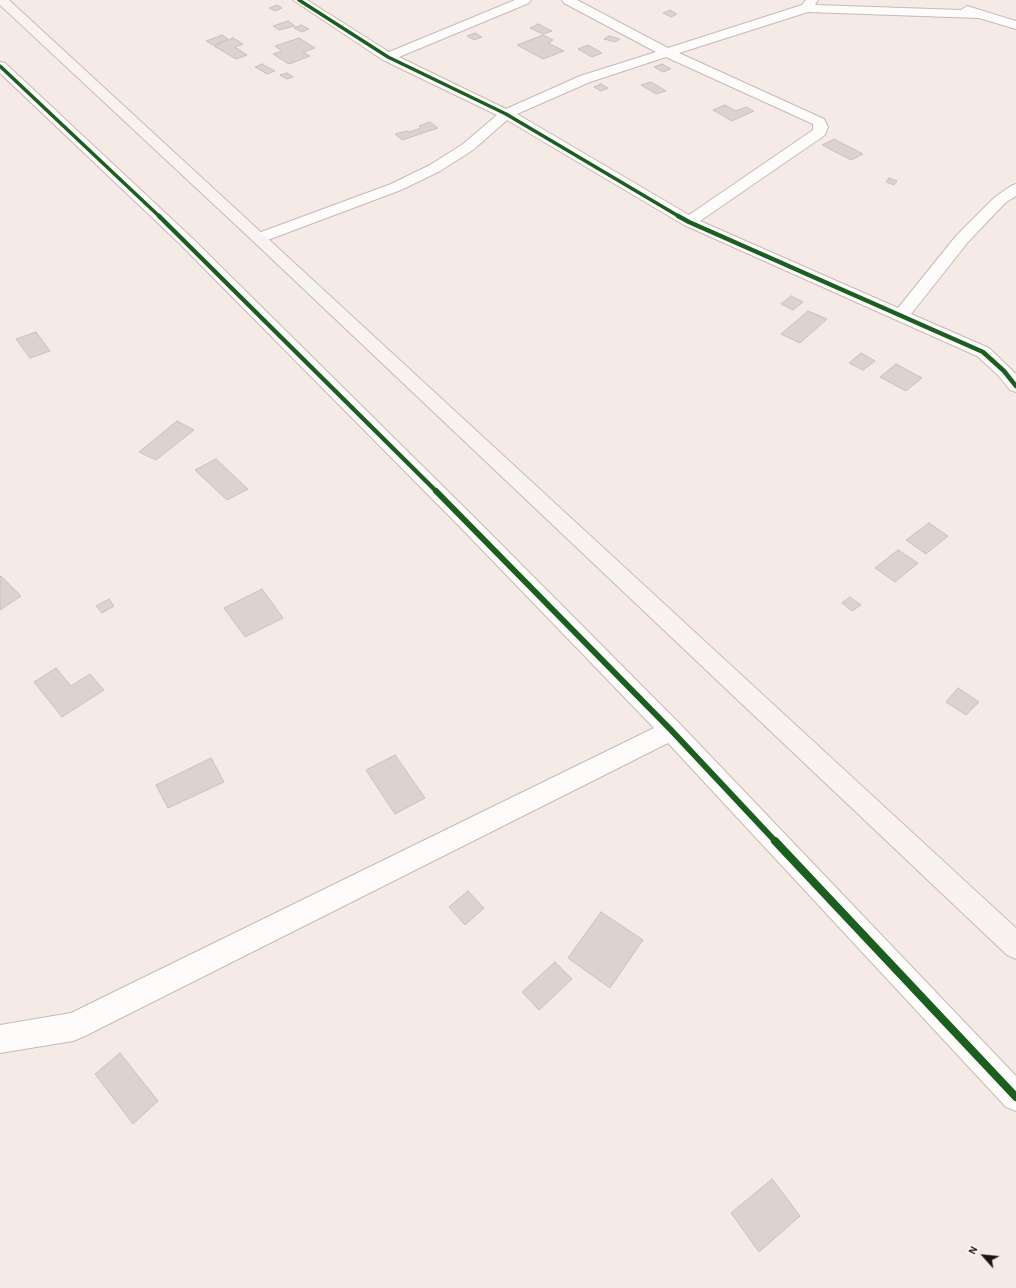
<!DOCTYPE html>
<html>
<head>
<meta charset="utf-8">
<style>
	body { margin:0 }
	#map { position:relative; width:1016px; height:1288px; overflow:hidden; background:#f5eae5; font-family:"Alegreya Sans",sans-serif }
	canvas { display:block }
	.north { position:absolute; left:964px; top:1236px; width:40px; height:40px; -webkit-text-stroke:3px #fef7f4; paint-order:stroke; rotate:297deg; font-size:11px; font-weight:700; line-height:16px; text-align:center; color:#1f1410 }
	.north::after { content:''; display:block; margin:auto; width:14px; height:18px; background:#1f1410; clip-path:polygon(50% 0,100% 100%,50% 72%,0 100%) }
</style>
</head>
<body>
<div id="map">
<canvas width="1016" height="1288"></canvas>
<div class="north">N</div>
</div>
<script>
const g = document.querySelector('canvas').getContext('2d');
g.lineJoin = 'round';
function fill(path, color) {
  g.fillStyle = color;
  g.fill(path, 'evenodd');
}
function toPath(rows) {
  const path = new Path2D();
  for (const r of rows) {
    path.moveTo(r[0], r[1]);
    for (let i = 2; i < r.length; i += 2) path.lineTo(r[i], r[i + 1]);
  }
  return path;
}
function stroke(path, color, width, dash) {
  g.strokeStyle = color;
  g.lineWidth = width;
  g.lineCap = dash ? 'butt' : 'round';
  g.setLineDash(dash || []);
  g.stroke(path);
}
const building = toPath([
	[277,5,282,8,275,11,269,8,277,5],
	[670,10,677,14,671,17,663,13,670,10],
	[288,21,295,26,279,30,273,26,288,21],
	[538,24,552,31,543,34,530,28,538,24],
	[301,25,309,29,302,32,294,28,301,25],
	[475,33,482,37,474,40,467,36,475,33],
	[222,35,228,39,213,45,206,41,222,35],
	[543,35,553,40,548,43,564,51,543,59,517,45,543,35],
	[609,36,620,39,615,42,604,39,609,36],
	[233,38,243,44,235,47,247,55,236,59,214,46,233,38],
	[299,38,315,48,303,52,310,56,289,64,273,54,282,51,275,46,299,38],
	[588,45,602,53,592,57,578,49,588,45],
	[262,64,275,71,267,74,255,67,262,64],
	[662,64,671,69,663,72,654,67,662,64],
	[287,73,293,77,287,79,280,75,287,73],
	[651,82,666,91,656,94,641,85,651,82],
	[601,84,608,88,601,91,594,87,601,84],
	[725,105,736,111,746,107,754,111,732,121,713,110,725,105],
	[430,122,438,128,402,140,395,134,407,131,409,132,421,128,419,126,430,122],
	[834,139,863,154,851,160,822,145,834,139],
	[889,178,897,181,894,185,886,182,889,178],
	[791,296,803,302,793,310,781,304,791,296],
	[808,311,827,319,800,343,781,334,808,311],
	[36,332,50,351,30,358,16,339,36,332],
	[861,353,875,361,863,370,849,363,861,353],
	[896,364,922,378,906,391,880,377,896,364],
	[177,421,194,430,156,460,139,452,177,421],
	[216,459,248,489,227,500,195,470,216,459],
	[929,523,948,536,926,554,906,540,929,523],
	[898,550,918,563,895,582,875,568,898,550],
	[1,576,21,596,0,610,0,577,1,576],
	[262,589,283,618,245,637,224,608,262,589],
	[850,597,861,605,852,611,842,603,850,597],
	[109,599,114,606,102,613,96,606,109,599],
	[56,668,71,686,90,674,104,690,62,717,34,682,56,668],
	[958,688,979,702,966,715,946,702,958,688],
	[395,755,425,798,395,814,366,770,395,755],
	[211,758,224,782,168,808,156,785,211,758],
	[468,891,484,908,465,925,449,907,468,891],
	[601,912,643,940,610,988,568,958,601,912],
	[555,962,572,979,539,1010,522,992,555,962],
	[120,1053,158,1101,133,1124,95,1074,120,1053],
	[772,1179,800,1216,759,1252,731,1213,772,1179]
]);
const street = toPath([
	[293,0,307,0,389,52,515,0,531,0,529,3,399,57,506,109,580,76,656,52,564,3,562,0,577,0,668,48,802,5,806,0,818,0,815,5,961,10,967,6,1016,21,1016,29,979,18,808,12,679,53,824,119,828,127,825,135,700,221,898,308,956,236,995,197,1011,186,1016,184,1016,196,1005,203,968,242,911,314,989,348,1016,374,1016,392,1010,390,998,375,977,356,684,225,507,120,473,150,440,171,401,190,265,241,259,243,253,241,251,238,253,235,391,184,430,165,463,144,497,115,383,60,293,0],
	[666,57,813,124,813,130,689,215,517,114,590,82,666,57],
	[0,62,5,63,191,237,477,520,679,723,1016,1076,1016,1111,1006,1107,668,743,83,1037,73,1041,0,1053,0,1025,71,1013,654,728,463,530,179,243,0,73,0,62]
]);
const secondary = toPath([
	[0,0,9,0,1016,928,1016,959,1007,955,253,241,0,5,0,0]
]);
const cyclewayFar3 = toPath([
	[299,0,388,57,506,114,680,217],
	[0,66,160,217]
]);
const cyclewayFar2 = toPath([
	[159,216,437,492],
	[678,216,689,222,983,352,1004,371,1016,386]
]);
const cyclewayFar1 = toPath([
	[436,491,671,730,776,842]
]);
const cycleway = toPath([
	[775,841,1016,1097]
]);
fill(building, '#ddd2cd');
stroke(building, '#cbc0bc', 1);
stroke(street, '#c5bab6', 2);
stroke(secondary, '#c5bab6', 2);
fill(street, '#fefcfb');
fill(secondary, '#f8f3f1');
stroke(cyclewayFar3, '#1b5e20', 3.5);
stroke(cyclewayFar2, '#1b5e20', 4.5);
stroke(cyclewayFar1, '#1b5e20', 6);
stroke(cycleway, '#1b5e20', 8);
</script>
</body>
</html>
